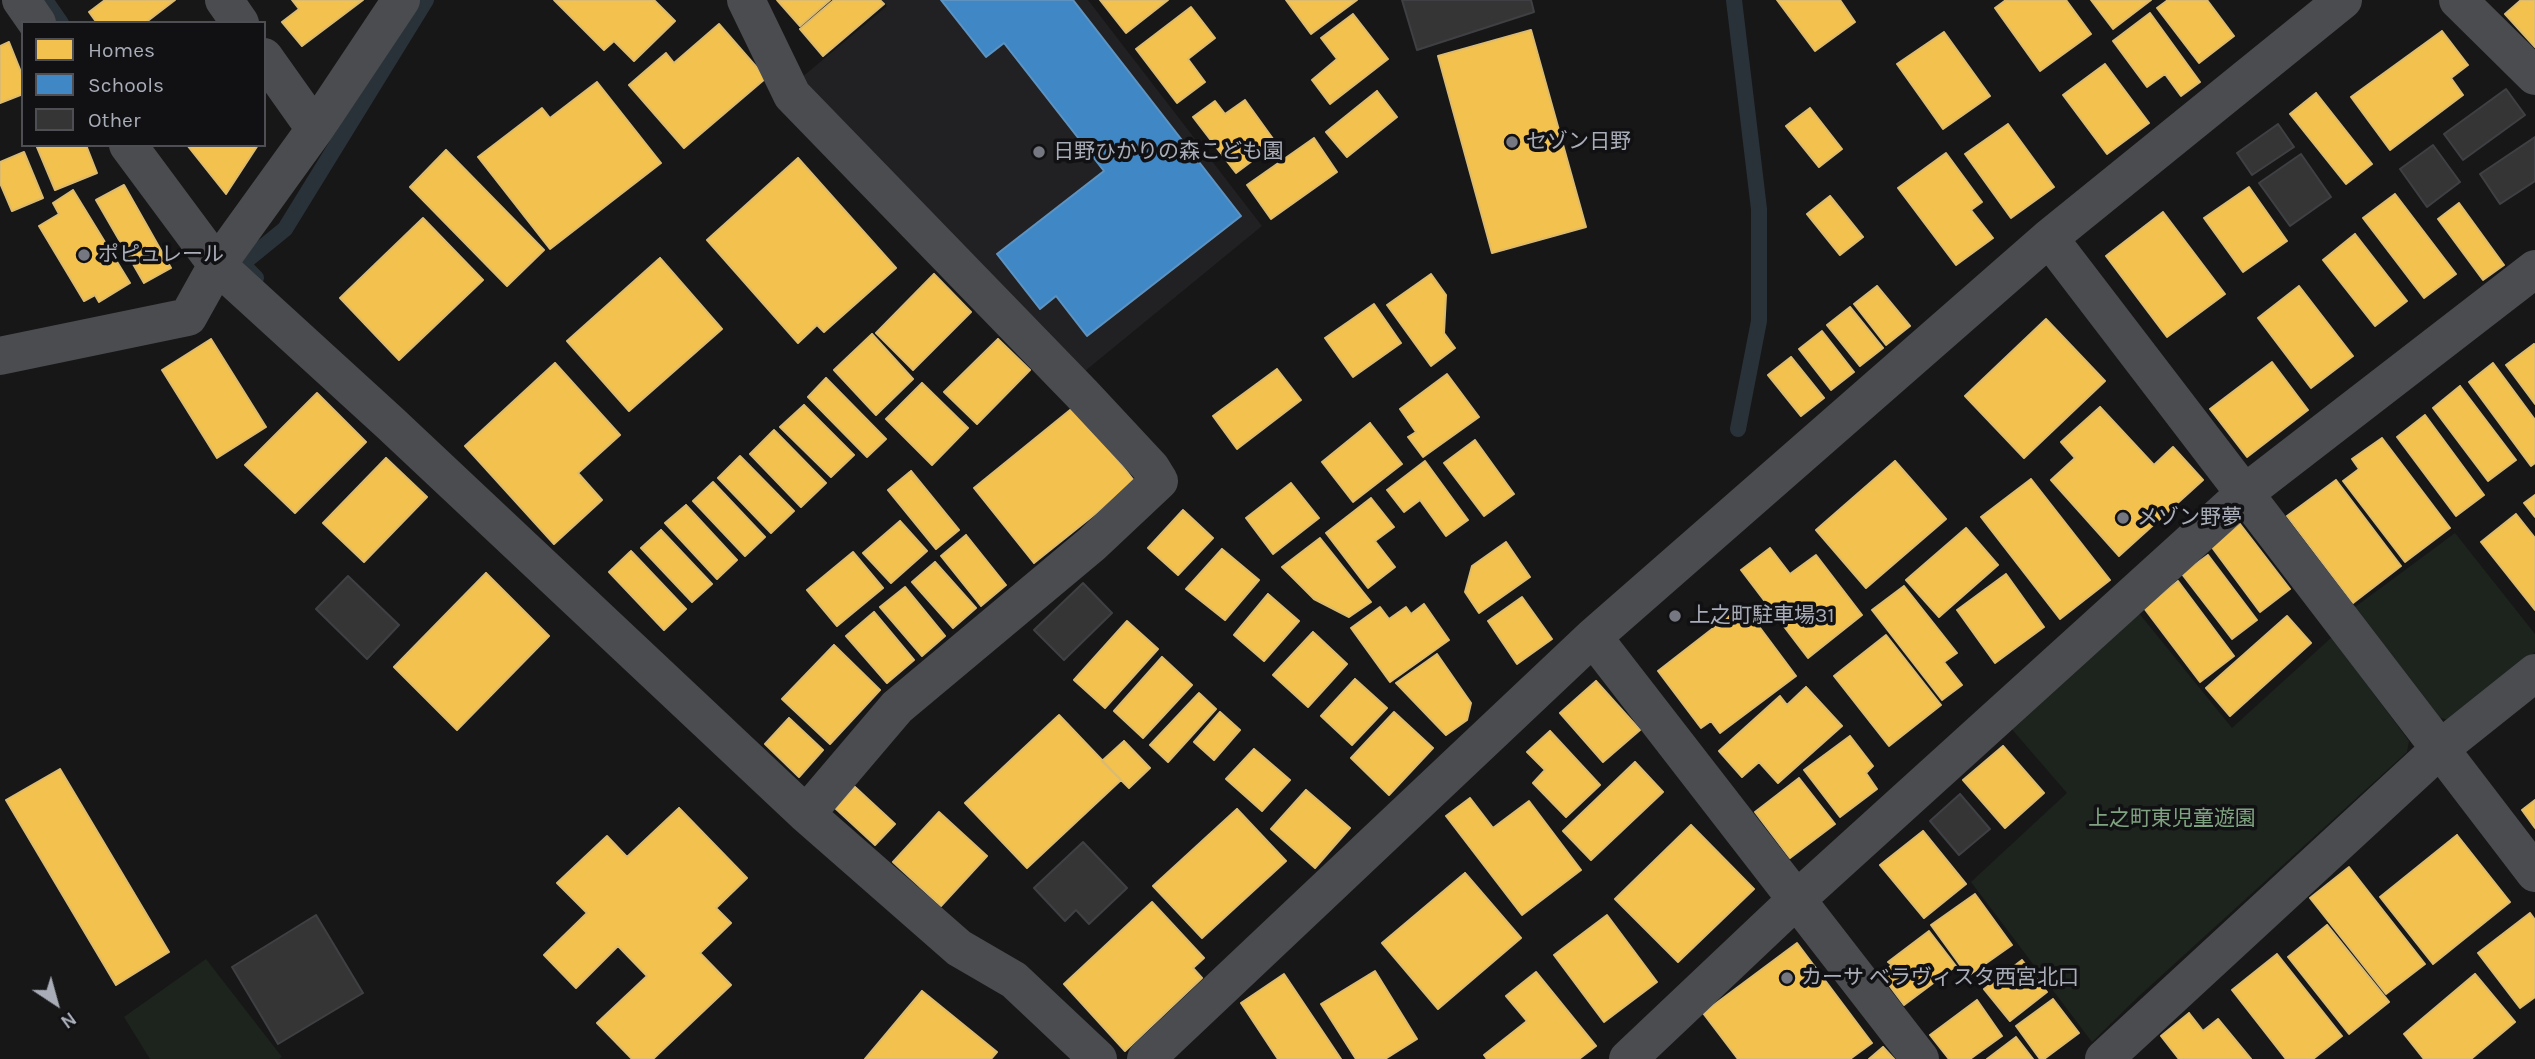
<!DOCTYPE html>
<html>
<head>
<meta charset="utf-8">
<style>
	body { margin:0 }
	#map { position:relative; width:2535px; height:1059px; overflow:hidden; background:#171717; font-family:Karla,sans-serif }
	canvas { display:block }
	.legend { position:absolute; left:21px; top:21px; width:245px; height:126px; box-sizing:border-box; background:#111113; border:2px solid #4d4f55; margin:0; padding:9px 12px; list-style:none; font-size:21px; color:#a8adb8 }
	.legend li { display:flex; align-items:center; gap:14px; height:35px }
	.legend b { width:35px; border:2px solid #4d4f55 }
	.north { position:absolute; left:21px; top:968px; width:70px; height:70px; -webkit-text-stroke:5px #111113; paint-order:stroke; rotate:144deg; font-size:19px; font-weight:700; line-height:28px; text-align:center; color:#a8adb8 }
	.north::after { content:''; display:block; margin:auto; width:24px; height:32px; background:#a8adb8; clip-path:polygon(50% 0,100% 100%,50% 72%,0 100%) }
</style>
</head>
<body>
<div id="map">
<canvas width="2535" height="1059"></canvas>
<ul class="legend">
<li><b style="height:19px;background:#f2c14e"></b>Homes</li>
<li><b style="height:19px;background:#3f88c5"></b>Schools</li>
<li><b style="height:19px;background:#353536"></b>Other</li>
</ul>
<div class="north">N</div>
</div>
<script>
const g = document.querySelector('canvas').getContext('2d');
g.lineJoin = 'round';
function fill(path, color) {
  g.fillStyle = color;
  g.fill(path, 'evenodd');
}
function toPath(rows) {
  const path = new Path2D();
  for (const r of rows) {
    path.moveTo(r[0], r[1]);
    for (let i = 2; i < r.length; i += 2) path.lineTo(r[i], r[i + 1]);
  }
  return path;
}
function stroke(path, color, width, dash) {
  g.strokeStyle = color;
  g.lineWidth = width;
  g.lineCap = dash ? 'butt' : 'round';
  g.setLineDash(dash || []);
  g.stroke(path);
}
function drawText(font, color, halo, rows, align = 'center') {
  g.font = font + ' Karla,"Noto Sans JP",sans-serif';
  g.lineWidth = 7;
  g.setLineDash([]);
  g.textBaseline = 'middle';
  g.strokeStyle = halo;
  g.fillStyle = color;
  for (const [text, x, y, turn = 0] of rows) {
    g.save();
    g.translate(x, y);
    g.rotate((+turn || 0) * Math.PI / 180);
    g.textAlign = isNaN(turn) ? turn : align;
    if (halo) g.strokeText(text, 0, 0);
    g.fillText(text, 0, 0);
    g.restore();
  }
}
const built = toPath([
	[882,0,1088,0,1262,226,1085,371,801,78,887,6]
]);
const green = toPath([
	[2455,533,2535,634,2535,652,2448,720,2434,716,2351,610],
	[2138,612,2232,728,2332,637,2409,741,2407,752,2138,997,2092,1042,1971,882,2067,793,2010,727],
	[206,959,282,1057,279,1059,150,1059,124,1017]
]);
const homes = toPath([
	[105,0,175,0,145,23,97,23,89,12,105,0],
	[292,0,363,0,302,46,282,22,299,9,292,0],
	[554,0,654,0,675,21,634,61,614,41,604,50,554,0],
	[777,0,830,0,800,26,777,0],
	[834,0,880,0,884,4,823,56,800,29,834,0],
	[1100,0,1168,0,1126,33,1100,0],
	[1286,0,1357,0,1311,34,1286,0],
	[1777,0,1840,0,1855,22,1815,51,1777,0],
	[2006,0,2066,0,2091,34,2040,71,1995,8,2006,0],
	[2091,0,2151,0,2113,29,2091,0],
	[2168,0,2207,0,2234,36,2199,63,2157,8,2168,0],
	[2521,0,2535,0,2535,47,2505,14,2521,0],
	[1191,7,1215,38,1188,59,1205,82,1177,103,1136,49,1191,7],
	[2150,13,2200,82,2181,96,2165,74,2147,87,2113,41,2150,13],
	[1353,14,1388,59,1330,104,1312,80,1337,59,1321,38,1353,14],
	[719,24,766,78,684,148,629,85,666,53,674,63,719,24],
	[1531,30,1586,227,1492,253,1438,56,1531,30],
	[2442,31,2468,65,2451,78,2463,95,2390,150,2351,97,2442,31],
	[1944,32,1990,96,1943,129,1897,64,1944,32],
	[9,42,23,77,23,94,0,103,0,46,9,42],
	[2105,64,2149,123,2107,154,2063,95,2105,64],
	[597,82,661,163,550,249,478,157,542,108,550,118,597,82],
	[1377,91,1397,117,1347,157,1326,132,1377,91],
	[2316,93,2372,164,2346,184,2290,114,2316,93],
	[1245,100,1276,143,1236,173,1193,117,1215,101,1225,114,1245,100],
	[1810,108,1842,149,1819,167,1786,126,1810,108],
	[2008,124,2054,187,2011,218,1965,154,2008,124],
	[1314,138,1337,172,1271,219,1247,185,1314,138],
	[41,145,86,145,97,173,55,190,37,147,41,145],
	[187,145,258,145,226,194,187,145],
	[446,150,544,250,507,286,410,187,446,150],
	[24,152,43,198,12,211,0,183,0,162,24,152],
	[1946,153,1982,202,1971,210,1993,238,1956,265,1898,188,1946,153],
	[798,158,896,268,824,332,817,325,798,343,707,240,798,158],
	[124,185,171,268,144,283,96,200,124,185],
	[2249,187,2287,241,2243,272,2204,218,2249,187],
	[73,190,130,283,99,302,95,295,84,301,39,226,59,214,53,203,73,190],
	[2395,194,2456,274,2424,298,2363,218,2395,194],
	[1830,196,1863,237,1840,255,1807,214,1830,196],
	[2459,203,2504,265,2483,280,2438,219,2459,203],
	[2163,212,2225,294,2167,337,2106,256,2163,212],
	[423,218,483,280,399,360,340,298,423,218],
	[2355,234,2407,301,2375,326,2323,260,2355,234],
	[660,258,722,329,629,411,567,341,660,258],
	[934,274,971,312,913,370,876,333,934,274],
	[1431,274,1446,295,1444,333,1455,348,1431,366,1387,305,1431,274],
	[1877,286,1910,326,1886,345,1854,304,1877,286],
	[2299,286,2353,356,2311,388,2258,318,2299,286],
	[1374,304,1401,343,1353,377,1325,338,1374,304],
	[1850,307,1883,348,1860,366,1827,325,1850,307],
	[2046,319,2105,381,2024,458,1965,396,2046,319],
	[1822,331,1854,372,1831,390,1799,349,1822,331],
	[872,334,913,379,876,415,834,370,872,334],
	[211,339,266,427,217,458,162,370,211,339],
	[998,339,1030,370,977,424,944,392,998,339],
	[2534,344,2535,345,2535,404,2506,365,2534,344],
	[1791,357,1824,398,1801,416,1768,375,1791,357],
	[2272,362,2308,410,2247,457,2210,409,2272,362],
	[555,363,620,435,578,473,602,500,554,544,465,446,555,363],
	[2493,363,2535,420,2535,463,2531,466,2469,382,2493,363],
	[1277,369,1301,400,1237,449,1213,416,1277,369],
	[1447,374,1479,417,1423,457,1408,437,1416,432,1400,409,1447,374],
	[826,378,886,439,867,457,808,397,826,378],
	[922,383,968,428,932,465,886,419,922,383],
	[2460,386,2516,460,2488,481,2433,408,2460,386],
	[317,393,366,442,295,513,245,465,317,393],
	[804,405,854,455,831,477,780,427,804,405],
	[1075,406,1135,482,1034,563,974,488,1075,406],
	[2100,407,2154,465,2173,447,2203,480,2119,556,2051,480,2075,458,2061,442,2100,407],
	[2425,415,2484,495,2456,516,2397,437,2425,415],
	[1370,423,1402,464,1353,502,1322,462,1370,423],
	[774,430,826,483,801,507,750,454,774,430],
	[2382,438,2450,528,2405,562,2343,481,2359,469,2352,459,2382,438],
	[1475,440,1514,494,1484,516,1444,463,1475,440],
	[740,456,794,511,771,533,718,478,740,456],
	[386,458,427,497,364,562,323,523,386,458],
	[1425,461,1468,520,1446,536,1420,500,1404,512,1387,490,1425,461],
	[1895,461,1946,519,1866,588,1816,530,1895,461],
	[911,471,959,530,936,549,888,490,911,471],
	[2031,479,2110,580,2060,619,1981,517,2031,479],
	[2336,480,2401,566,2353,603,2287,516,2336,480],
	[713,482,765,537,745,556,693,501,713,482],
	[1291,483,1319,518,1273,554,1246,518,1291,483],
	[2535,495,2535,517,2524,503,2535,495],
	[1371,498,1394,527,1375,541,1395,567,1368,588,1326,533,1371,498],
	[686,505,737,560,717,579,665,523,686,505],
	[1183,510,1213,538,1178,575,1148,548,1183,510],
	[2516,514,2535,538,2535,610,2481,542,2516,514],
	[900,521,927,551,891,583,863,553,900,521],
	[2240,524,2290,589,2260,612,2211,546,2240,524],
	[1966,528,1998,565,1939,617,1906,580,1966,528],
	[661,530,712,584,692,602,641,548,661,530],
	[966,535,1006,585,981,606,941,556,966,535],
	[1320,538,1371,602,1349,617,1314,599,1282,567,1320,538],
	[1506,542,1530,577,1479,613,1465,592,1472,566,1506,542],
	[1770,548,1790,574,1816,555,1862,615,1808,658,1741,570,1770,548],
	[1222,549,1259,580,1225,620,1186,589,1222,549],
	[631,551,686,609,664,630,609,572,631,551],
	[853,552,883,588,837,626,807,590,853,552],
	[2208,555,2257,620,2232,639,2182,574,2208,555],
	[935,562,976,608,953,628,912,582,935,562],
	[486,573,549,636,457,730,394,667,486,573],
	[2006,574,2044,627,1995,663,1957,610,2006,574],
	[2178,581,2234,656,2200,682,2144,608,2178,581],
	[1904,586,1957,653,1944,662,1962,685,1942,700,1872,610,1904,586],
	[905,587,945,636,922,656,880,607,905,587],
	[1268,594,1299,621,1264,661,1234,635,1268,594],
	[1522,597,1552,639,1517,664,1488,621,1522,597],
	[1424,604,1449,640,1390,682,1351,628,1380,607,1389,619,1406,607,1411,614,1424,604],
	[1743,605,1796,676,1720,733,1711,721,1701,728,1658,671,1743,605],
	[874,612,914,660,887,683,846,636,874,612],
	[2287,616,2311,643,2230,716,2206,688,2287,616],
	[1127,621,1158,649,1105,708,1074,680,1127,621],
	[1313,632,1347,664,1308,707,1273,675,1313,632],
	[1886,635,1941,705,1889,746,1834,676,1886,635],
	[834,645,880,690,830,744,782,699,834,645],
	[1437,654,1471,703,1467,720,1446,735,1396,683,1437,654],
	[1162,657,1192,685,1143,738,1114,711,1162,657],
	[1355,679,1387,708,1352,745,1321,716,1355,679],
	[1596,681,1640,730,1603,762,1560,713,1596,681],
	[1806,687,1842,726,1778,783,1759,762,1742,777,1719,751,1780,696,1787,705,1806,687],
	[1199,693,1216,709,1168,762,1150,745,1199,693],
	[1220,712,1240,730,1214,760,1194,742,1220,712],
	[1394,712,1433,748,1389,795,1351,758,1394,712],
	[1059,715,1121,780,1027,868,965,803,1059,715],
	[789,718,823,750,799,777,765,744,789,718],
	[1550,731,1600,785,1566,817,1533,783,1545,770,1527,752,1550,731],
	[1850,736,1873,766,1866,773,1877,789,1840,817,1804,770,1850,736],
	[1124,741,1150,768,1129,788,1102,761,1124,741],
	[2003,746,2044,793,2005,828,1963,780,2003,746],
	[1254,749,1290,780,1262,811,1226,779,1254,749],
	[1635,762,1663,792,1591,860,1563,831,1635,762],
	[60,769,169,952,116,985,6,800,60,769],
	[1799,778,1835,824,1790,858,1755,812,1799,778],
	[855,787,895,824,875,845,835,808,855,787],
	[1306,790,1350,828,1315,868,1271,829,1306,790],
	[1470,798,1493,828,1529,801,1581,870,1522,915,1446,816,1470,798],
	[2535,800,2535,828,2522,810,2535,800],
	[679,808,747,878,716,908,731,923,700,953,731,985,653,1059,632,1059,597,1023,647,976,618,946,576,988,544,955,587,913,557,883,607,836,627,857,679,808],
	[1237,809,1286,861,1202,938,1153,886,1237,809],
	[939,812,987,856,941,906,893,862,939,812],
	[1691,825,1754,889,1678,962,1615,899,1691,825],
	[1923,831,1966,884,1924,918,1880,865,1923,831],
	[2457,835,2510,902,2433,964,2380,897,2457,835],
	[2349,867,2425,964,2386,994,2310,898,2349,867],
	[1465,873,1521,938,1438,1009,1382,943,1465,873],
	[1975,894,2012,945,1968,976,1931,925,1975,894],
	[1152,902,1204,958,1193,968,1202,978,1125,1051,1064,984,1152,902],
	[2530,913,2535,920,2535,997,2520,1008,2478,953,2530,913],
	[1607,915,1657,982,1604,1022,1554,955,1607,915],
	[2327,925,2389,1002,2349,1034,2288,957,2327,925],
	[1929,931,1956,966,1904,1005,1880,973,1892,965,1888,962,1929,931],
	[1797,943,1872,1043,1850,1059,1738,1059,1703,1013,1797,943],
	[2277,954,2342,1036,2313,1059,2286,1059,2232,990,2277,954],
	[2022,960,2047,992,2010,1021,1984,989,2022,960],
	[1375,971,1417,1039,1385,1059,1356,1059,1321,1004,1375,971],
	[1536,972,1596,1046,1579,1059,1487,1059,1484,1055,1527,1021,1506,996,1536,972],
	[1284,974,1341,1059,1278,1059,1241,1003,1284,974],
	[2475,974,2515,1022,2471,1059,2424,1059,2404,1034,2475,974],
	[922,991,997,1052,991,1059,865,1059,922,991],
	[2053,999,2079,1033,2044,1059,2040,1059,2016,1026,2053,999],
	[1977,1000,2002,1036,1970,1059,1949,1059,1930,1035,1977,1000],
	[2189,1013,2203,1031,2218,1019,2251,1059,2179,1059,2161,1036,2189,1013],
	[2016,1037,2033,1059,1987,1059,2016,1037],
	[1883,1047,1894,1059,1869,1059,1883,1047]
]);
const schools = toPath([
	[941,0,1073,0,1241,216,1087,336,1056,296,1040,309,997,254,1104,171,1004,43,986,57,941,0]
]);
const stream = toPath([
	[45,0,61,23],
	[1734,0,1759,209,1759,321,1738,429],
	[256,278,242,264,285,229,426,0]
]);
const building = toPath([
	[1402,0,1531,0,1534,12,1417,50,1402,0],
	[2506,89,2525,115,2463,160,2444,134,2506,89],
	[2278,124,2294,147,2252,175,2237,153,2278,124],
	[2535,137,2535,181,2500,204,2480,174,2535,137],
	[2433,145,2460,182,2427,207,2400,169,2433,145],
	[2301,154,2331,197,2290,226,2259,183,2301,154],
	[348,576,399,625,367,659,316,609,348,576],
	[1083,583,1112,613,1064,660,1034,630,1083,583],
	[1960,794,1990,829,1959,855,1930,821,1960,794],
	[1083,842,1127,888,1089,924,1076,910,1065,921,1034,888,1083,842],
	[316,915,363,993,278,1044,232,967,316,915]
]);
const street = toPath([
	[21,0,37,23],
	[224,0,240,23],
	[746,0,792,95,1083,395,1151,468,1159,481,1092,544,897,707,806,814],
	[2458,0,2535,76],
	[264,57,315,129],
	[128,145,217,265,390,423,806,814,959,948,1014,980,1098,1059],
	[2049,238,2535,873],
	[0,356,188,317,217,265,315,129,401,0],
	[1593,637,1920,1059],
	[1146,1059,1593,637,2049,238,2343,0],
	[1628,1059,1795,901,2245,493,2535,269],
	[2104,1059,2441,748,2535,673]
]);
const markers = [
	[1512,142,7,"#757880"],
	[1039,152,7,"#757880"],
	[84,255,7,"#757880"],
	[2123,518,7,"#757880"],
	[1675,616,7,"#757880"],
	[1787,978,7,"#757880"]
];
const poiNames = [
	["セゾン日野",1526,142],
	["日野ひかりの森こども園",1053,152],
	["ポピュレール",98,255],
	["メゾン野夢",2137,518],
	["上之町駐車場31",1689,616],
	["カーサ ベラヴィスタ西宮北口",1801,978]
];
const parkNames = [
	["上之町東児童遊園",2172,819]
];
fill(built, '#212123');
fill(green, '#1d241e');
fill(homes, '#f2c14e');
stroke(homes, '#dcbb6e', 2);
fill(schools, '#3f88c5');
stroke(schools, '#5e93c1', 2);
stroke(stream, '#2a3239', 16);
fill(building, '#353536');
stroke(building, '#3f4043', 2);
stroke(street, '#4b4c50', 38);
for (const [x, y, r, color] of markers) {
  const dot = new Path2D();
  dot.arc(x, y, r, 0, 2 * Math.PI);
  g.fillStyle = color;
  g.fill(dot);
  stroke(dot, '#111113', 2.5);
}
drawText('21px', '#a8adb8', '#111113', poiNames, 'left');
drawText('21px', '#7fa381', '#111113', parkNames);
</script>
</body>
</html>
